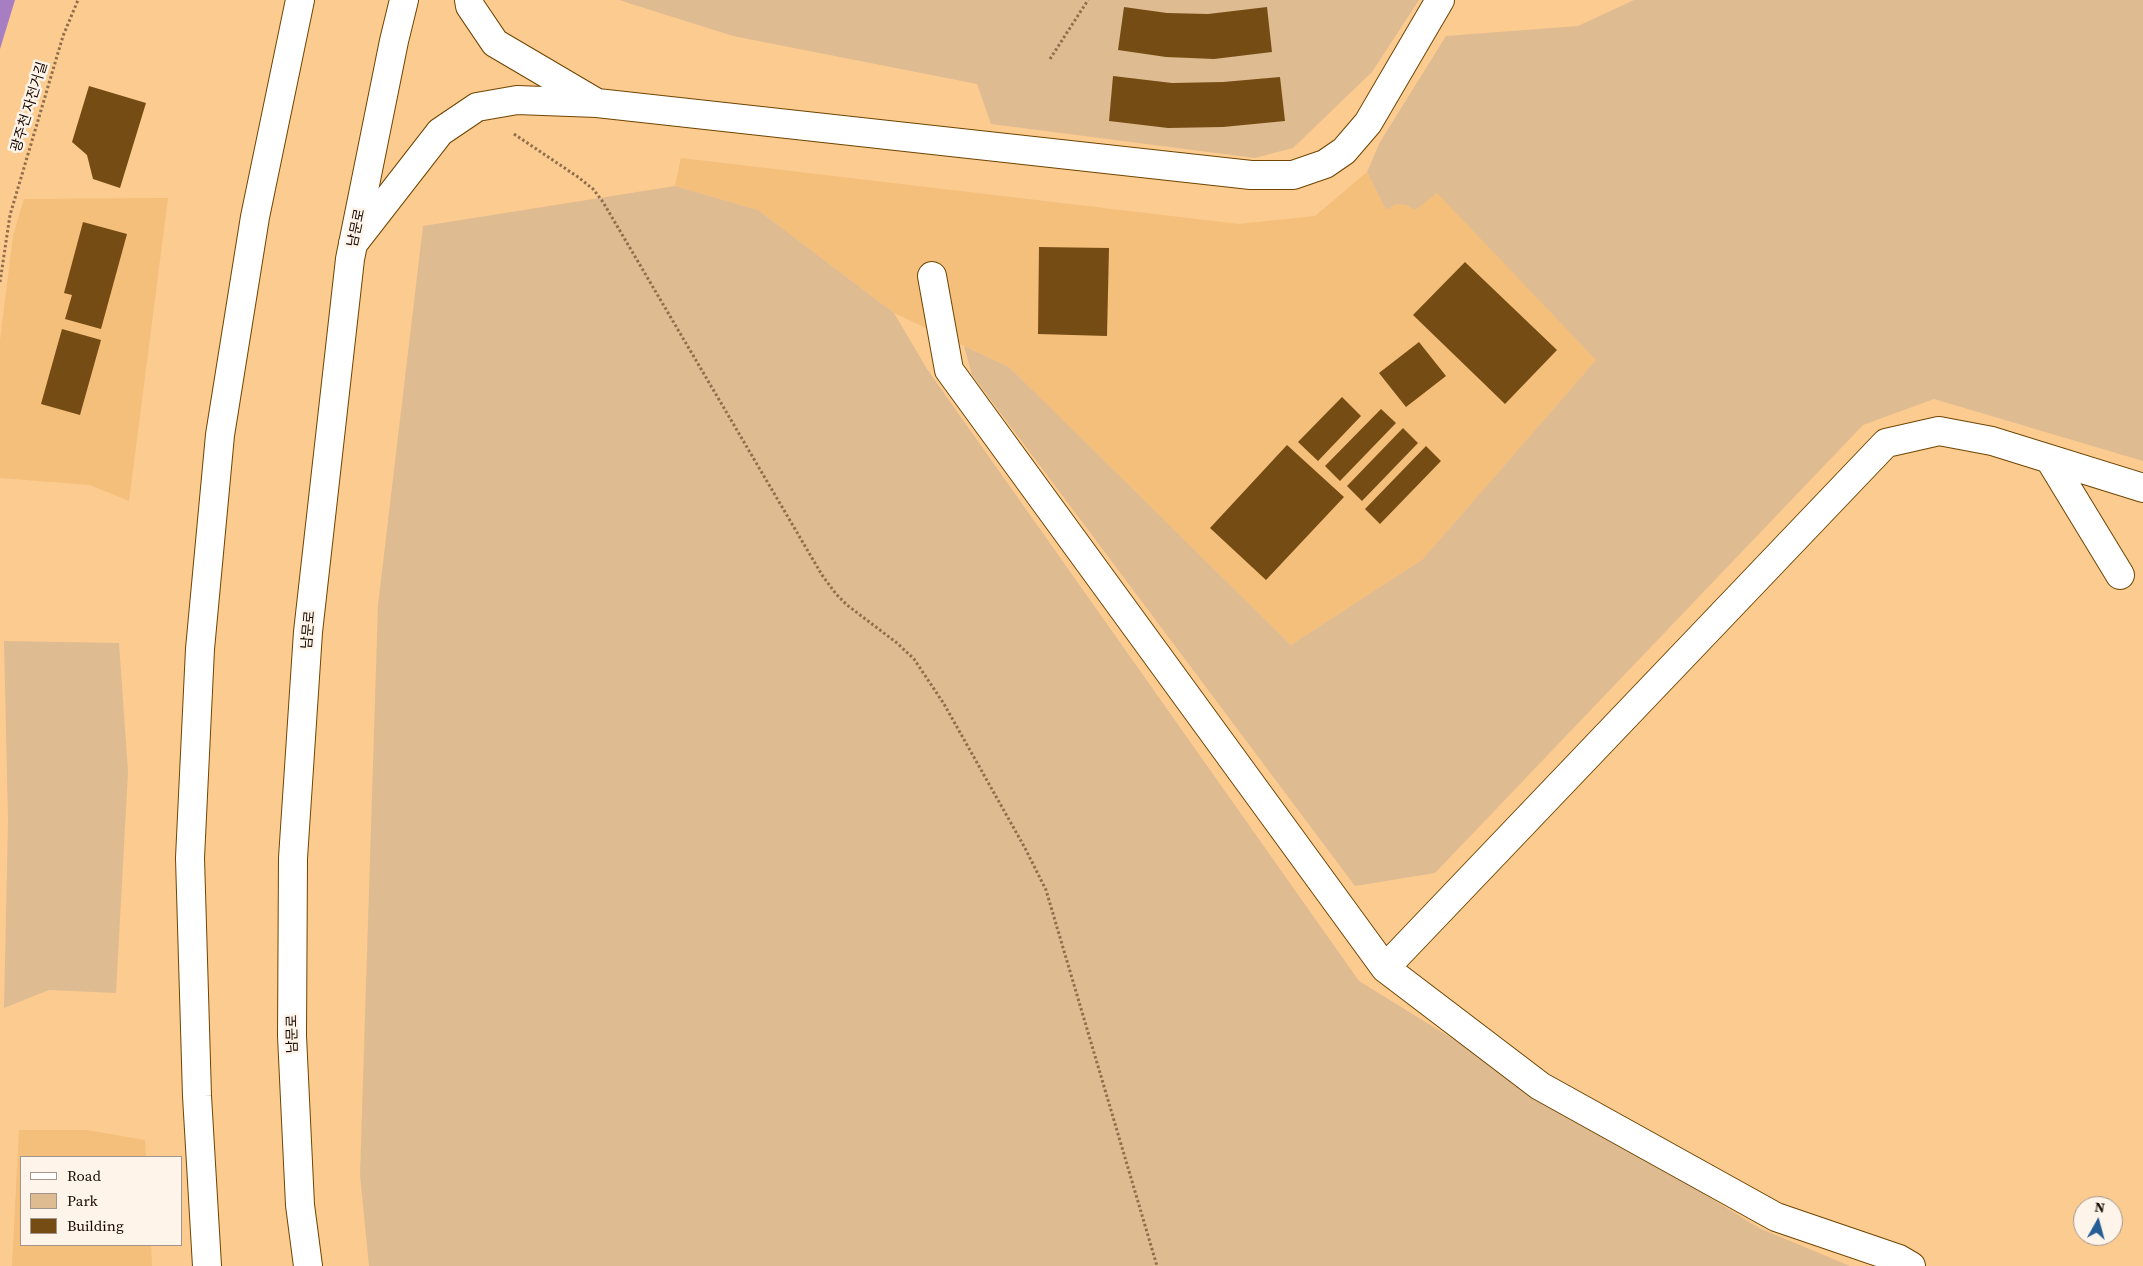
<!DOCTYPE html>
<html>
<head>
<meta charset="utf-8">
<style>
	body { margin:0 }
	#map { position:relative; width:2143px; height:1266px; overflow:hidden; background:#fccb90; font-family:"Source Serif 4",serif }
	canvas { display:block }
	.legend { position:absolute; left:20px; top:1156px; width:162px; height:90px; box-sizing:border-box; background:#fef4e9; border:1px solid #a2968c; margin:0; padding:6px 9px; list-style:none; font-size:15px; color:#190900 }
	.legend li { display:flex; align-items:center; gap:10px; height:25px }
	.legend b { width:25px; border:1px solid #a2968c }
	.north { position:absolute; left:2073px; top:1196px; width:50px; height:50px; box-sizing:border-box; background:#fef4e9; border:1px solid #a2968c; border-radius:50%; rotate:7deg; font-size:14px; font-weight:700; line-height:20px; text-align:center; color:#190900 }
	.north::after { content:''; display:block; margin:auto; width:18px; height:22px; background:#255d95; clip-path:polygon(50% 0,100% 100%,50% 72%,0 100%) }
</style>
</head>
<body>
<div id="map">
<canvas width="2143" height="1266"></canvas>
<ul class="legend">
<li><b style="height:6px;background:#fff"></b>Road</li>
<li><b style="height:14px;background:#dfbb91"></b>Park</li>
<li><b style="height:14px;background:#754d14"></b>Building</li>
</ul>
<div class="north">N</div>
</div>
<script>
const g = document.querySelector('canvas').getContext('2d');
g.lineJoin = 'round';
function fill(path, color) {
  g.fillStyle = color;
  g.fill(path, 'evenodd');
}
function toPath(rows) {
  const path = new Path2D();
  for (const r of rows) {
    path.moveTo(r[0], r[1]);
    for (let i = 2; i < r.length; i += 2) path.lineTo(r[i], r[i + 1]);
  }
  return path;
}
function stroke(path, color, width, dash) {
  g.strokeStyle = color;
  g.lineWidth = width;
  g.lineCap = dash ? 'butt' : 'round';
  g.setLineDash(dash || []);
  g.stroke(path);
}
function drawText(font, color, halo, rows, align = 'center') {
  g.font = font + ' "Source Serif 4","Noto Sans KR",serif';
  g.lineWidth = 5;
  g.setLineDash([]);
  g.textBaseline = 'middle';
  g.strokeStyle = halo;
  g.fillStyle = color;
  for (const [text, x, y, turn = 0] of rows) {
    g.save();
    g.translate(x, y);
    g.rotate((+turn || 0) * Math.PI / 180);
    g.textAlign = isNaN(turn) ? turn : align;
    if (halo) g.strokeText(text, 0, 0);
    g.fillText(text, 0, 0);
    g.restore();
  }
}
const built = toPath([
	[681,158,1239,224,1315,216,1367,172,1386,210,1396,204,1406,205,1415,210,1437,192,1596,360,1423,559,1291,645,1009,367,894,313,758,210,675,186],
	[168,198,129,501,90,485,0,478,0,340,13,236,24,199],
	[19,1130,87,1130,145,1140,146,1157,21,1157,21,1245,151,1245,152,1266,12,1266]
]);
const green = toPath([
	[619,0,1419,0,1372,72,1293,148,1255,158,991,124,977,84,733,36],
	[1634,0,2143,0,2143,461,1934,399,1863,425,1435,873,1355,886,972,375,964,346,1009,367,1291,645,1423,559,1596,360,1437,193,1415,210,1406,205,1396,204,1386,210,1367,172,1380,142,1446,36,1578,26],
	[675,186,758,210,894,313,927,369,1359,981,1759,1228,1850,1266,369,1266,360,1175,378,605,423,226],
	[4,641,119,643,128,772,116,993,49,990,4,1008,8,821]
]);
const water = toPath([
	[0,0,15,0,0,49]
]);
const building = toPath([
	[1124,7,1167,13,1208,14,1267,7,1272,52,1214,59,1166,57,1118,50],
	[1113,76,1172,83,1223,82,1280,77,1285,121,1223,127,1168,128,1109,121],
	[89,86,146,103,120,188,93,179,87,155,72,142],
	[83,222,127,234,101,329,65,319,72,295,64,293],
	[1039,247,1109,248,1107,336,1038,334],
	[1465,262,1557,350,1505,404,1413,315],
	[62,329,101,340,80,415,41,404],
	[1419,342,1446,376,1406,407,1379,373],
	[1342,397,1361,416,1318,461,1298,442],
	[1381,409,1396,423,1340,481,1325,466],
	[1403,428,1418,443,1362,501,1347,486],
	[1287,445,1344,497,1266,580,1210,528],
	[1426,446,1441,461,1380,524,1365,509]
]);
const path = toPath([
	[1050,59,1088,0],
	[514,134,578,177,593,189,603,202,822,575,836,594,847,605,897,643,914,659,944,704,1025,848,1046,890,1157,1266],
	[0,282,10,215,63,36,78,0]
]);
const minor = toPath([
	[597,103,1251,175,1293,175,1325,164,1344,151,1368,123,1440,0],
	[353,244,440,132,477,107,517,100,597,103,495,43,470,6,469,0],
	[932,276,949,370,1385,968,1540,1086,1776,1217,1899,1259,1911,1266],
	[2050,460,2120,575],
	[1385,968,1886,443,1939,431,1992,441,2143,488]
]);
const major = toPath([
	[207,1266,197,1096,190,858,200,649,220,435,255,217,300,0],
	[308,1266,300,1205,292,1036,293,858,308,632,350,259,394,41,404,0]
]);
const streetNames = [
	["광주천 자전거길",30,107,-73],
	["남문로",357,228,-78],
	["남문로",309,630,-85],
	["남문로",293,1034,-91]
];
fill(built, '#f4be7b');
fill(green, '#dfbb91');
fill(water, '#a87ec3');
fill(building, '#754d14');
stroke(minor, '#6f4500', 30);
stroke(major, '#6f4500', 30);
stroke(path, '#906e4b', 3, [2.5, 2.5]);
stroke(minor, '#fff', 28);
stroke(major, '#fff', 28);
drawText('14px', '#190900', '#fef4e9', streetNames);
</script>
</body>
</html>
